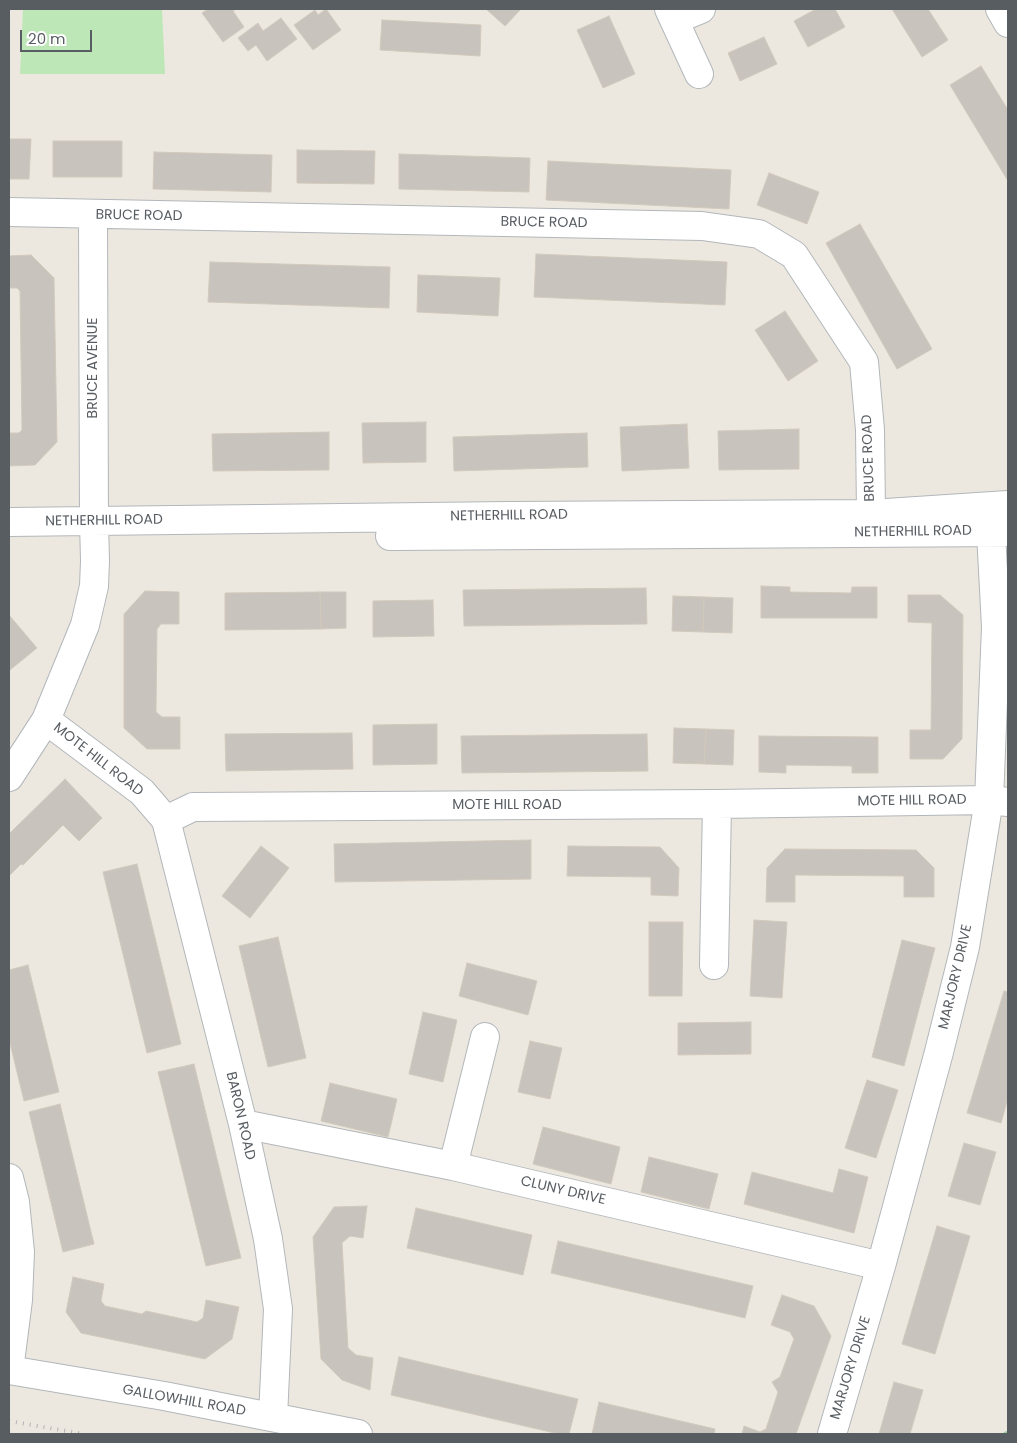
<!DOCTYPE html>
<html>
<head>
<meta charset="utf-8">
<style>
	body { margin:0 }
	#map { position:relative; width:1017px; height:1443px; overflow:hidden; background:#ede8df; font-family:Poppins,sans-serif }
	canvas { display:block }
	.frame { position:absolute; inset:0; border:10px solid #585d62; pointer-events:none }
	.scale { position:absolute; left:20px; top:30px; width:72px; height:22px; box-sizing:border-box; border:2px solid #585d62; border-top:0; padding-left:6px; font-size:15px; line-height:18px; white-space:nowrap; color:#585d62; -webkit-text-stroke:4px #fff; paint-order:stroke }
</style>
</head>
<body>
<div id="map">
<canvas width="1017" height="1443"></canvas>
<div class="frame"></div>
<div class="scale">20 m</div>
</div>
<script>
const g = document.querySelector('canvas').getContext('2d');
g.lineJoin = 'round';
function fill(path, color) {
  g.fillStyle = color;
  g.fill(path, 'evenodd');
}
function toPath(rows) {
  const path = new Path2D();
  for (const r of rows) {
    path.moveTo(r[0], r[1]);
    for (let i = 2; i < r.length; i += 2) path.lineTo(r[i], r[i + 1]);
  }
  return path;
}
function stroke(path, color, width, dash) {
  g.strokeStyle = color;
  g.lineWidth = width;
  g.lineCap = dash ? 'butt' : 'round';
  g.setLineDash(dash || []);
  g.stroke(path);
}
function drawText(font, color, halo, rows, align = 'center') {
  g.font = font + ' Poppins,sans-serif';
  g.lineWidth = 5;
  g.setLineDash([]);
  g.textBaseline = 'middle';
  g.strokeStyle = halo;
  g.fillStyle = color;
  for (const [text, x, y, turn = 0] of rows) {
    g.save();
    g.translate(x, y);
    g.rotate((+turn || 0) * Math.PI / 180);
    g.textAlign = isNaN(turn) ? turn : align;
    if (halo) g.strokeText(text, 0, 0);
    g.fillText(text, 0, 0);
    g.restore();
  }
}
const green = toPath([
	[23,9,162,9,165,74,20,74]
]);
const building = toPath([
	[208,9,236,9,233,11,244,27,223,42,202,13,208,9],
	[326,9,341,30,313,50,294,25,315,10,318,15,326,9],
	[486,9,521,9,505,26,486,9],
	[816,9,835,9,845,27,808,47,794,21,816,9],
	[892,9,928,9,948,40,922,57,892,9],
	[609,16,635,74,603,88,577,30,609,16],
	[281,18,297,39,267,61,256,45,248,51,238,38,258,23,263,31,281,18],
	[382,20,481,25,480,56,380,50,382,20],
	[764,37,777,64,740,81,728,53,764,37],
	[981,66,1008,110,1008,181,950,85,981,66],
	[9,139,31,139,29,179,9,179,9,139],
	[53,141,122,141,122,177,53,177,53,141],
	[297,150,375,151,374,184,297,183,297,150],
	[154,152,272,155,271,192,153,189,154,152],
	[399,154,530,158,529,192,399,189,399,154],
	[548,161,731,170,729,209,546,200,548,161],
	[769,173,819,192,807,224,757,205,769,173],
	[860,224,932,349,897,369,826,243,860,224],
	[536,254,727,262,725,305,534,297,536,254],
	[31,255,54,278,57,442,35,465,9,466,9,433,19,433,22,430,20,291,17,288,9,288,9,256,31,255],
	[210,262,390,267,389,308,208,302,210,262],
	[418,275,500,278,498,316,417,312,418,275],
	[785,311,818,361,788,381,755,330,785,311],
	[426,422,426,462,363,463,362,423,426,422],
	[687,424,689,468,622,471,620,427,687,424],
	[799,429,799,469,719,470,718,431,799,429],
	[329,432,329,470,213,471,212,434,329,432],
	[587,433,588,467,454,471,453,437,587,433],
	[761,586,790,587,790,592,851,593,852,587,877,587,877,618,761,618,761,586],
	[646,588,647,624,464,626,463,590,646,588],
	[145,591,179,592,179,624,161,624,157,629,156,712,162,717,180,717,180,749,147,749,124,728,124,614,145,591],
	[320,592,321,629,225,630,225,593,320,592],
	[320,592,346,592,346,628,321,629,320,592],
	[908,595,940,595,963,615,962,739,943,759,910,759,910,730,931,730,932,623,908,622,908,595],
	[673,596,704,597,703,632,672,631,673,596],
	[704,597,733,598,732,633,703,632,704,597],
	[433,600,434,636,373,637,373,601,433,600],
	[9,615,37,648,10,670,9,669,9,615],
	[437,724,437,764,373,765,373,725,437,724],
	[674,728,706,729,704,764,673,763,674,728],
	[706,729,734,730,733,765,704,764,706,729],
	[352,733,353,769,226,771,225,734,352,733],
	[647,734,648,771,462,773,461,736,647,734],
	[759,736,878,737,878,773,852,773,852,766,786,765,786,773,759,772,759,736],
	[65,779,102,818,79,841,63,825,23,865,21,864,9,876,9,834,65,779],
	[531,840,531,879,335,882,334,844,531,840],
	[261,846,289,868,250,918,222,896,261,846],
	[568,846,660,847,679,868,678,896,651,895,651,877,567,876,568,846],
	[785,849,916,850,934,868,934,897,904,897,904,876,795,875,795,902,766,902,767,868,785,849],
	[137,864,181,1044,147,1053,103,872,137,864],
	[754,920,787,922,782,998,750,996,754,920],
	[649,922,683,922,682,996,649,996,649,922],
	[278,937,306,1058,268,1067,239,946,278,937],
	[902,940,935,948,904,1066,872,1057,902,940],
	[467,963,537,981,528,1015,459,996,467,963],
	[28,965,59,1092,24,1101,9,1039,9,970,28,965],
	[1004,991,1008,992,1008,1098,1001,1123,967,1113,1004,991],
	[423,1012,457,1020,443,1082,409,1074,423,1012],
	[751,1022,751,1054,678,1055,678,1023,751,1022],
	[530,1041,562,1048,550,1099,518,1092,530,1041],
	[194,1064,241,1258,206,1266,158,1072,194,1064],
	[867,1080,898,1090,876,1158,845,1148,867,1080],
	[330,1083,397,1099,388,1137,321,1121,330,1083],
	[60,1104,94,1244,63,1252,29,1112,60,1104],
	[543,1127,620,1147,611,1184,533,1164,543,1127],
	[964,1143,996,1152,980,1205,948,1196,964,1143],
	[649,1157,718,1174,709,1209,641,1192,649,1157],
	[839,1169,868,1177,854,1233,744,1204,752,1172,833,1193,839,1169],
	[367,1206,363,1238,350,1236,342,1243,348,1348,356,1355,373,1358,370,1390,342,1380,321,1359,313,1237,334,1207,367,1206],
	[416,1208,532,1235,523,1275,407,1248,416,1208],
	[937,1226,970,1236,935,1354,902,1344,937,1226],
	[558,1241,753,1286,745,1318,551,1273,558,1241],
	[73,1277,104,1284,101,1301,105,1306,142,1314,146,1311,197,1322,203,1318,206,1300,239,1307,232,1339,205,1359,81,1333,66,1312,73,1277],
	[782,1295,814,1306,831,1336,796,1434,742,1434,744,1426,760,1432,766,1429,778,1392,772,1382,780,1377,794,1339,790,1332,771,1325,782,1295],
	[399,1357,578,1399,569,1434,559,1434,391,1395,399,1357],
	[894,1382,923,1390,910,1434,879,1434,894,1382],
	[599,1402,715,1429,714,1434,592,1434,599,1402]
]);
const path = toPath([
	[1004,1434,1008,1432]
]);
const minor = toPath([
	[669,9,699,74],
	[1000,9,1008,23],
	[674,20,701,9],
	[9,212,702,226,759,234,794,255,864,362,870,430,871,514],
	[9,522,509,516,871,514,1008,505],
	[390,536,1008,532],
	[46,720,142,792,166,820,193,807,717,804,989,800,1008,802],
	[9,777,46,720,85,625,94,586,95,561,94,521,93,215],
	[166,820,243,1124,268,1239,278,1309,273,1417],
	[714,965,717,804],
	[243,1124,453,1166,881,1266],
	[453,1166,485,1037],
	[9,1178,15,1202,20,1252,18,1300,9,1370],
	[9,1370,164,1396,358,1434],
	[832,1434,881,1266,939,1052,965,947,989,800,996,627,990,514]
]);
const rail = toPath([
	[9,1421,84,1434],
	[9,1433,15,1434]
]);
const streetNames = [
	["BRUCE ROAD",139,216,1],
	["BRUCE ROAD",544,223,1],
	["BRUCE AVENUE",93,368,-90],
	["BRUCE ROAD",869,458,-92],
	["NETHERHILL ROAD",509,516,-1],
	["NETHERHILL ROAD",104,521,-1],
	["NETHERHILL ROAD",913,532,-1],
	["MOTE HILL ROAD",98,760,38],
	["MOTE HILL ROAD",912,801,-1],
	["MOTE HILL ROAD",507,805],
	["MARJORY DRIVE",956,977,-77],
	["BARON ROAD",240,1116,77],
	["CLUNY DRIVE",563,1191,13],
	["MARJORY DRIVE",851,1368,-73],
	["GALLOWHILL ROAD",184,1401,10]
];
fill(green, '#bee7b8');
fill(building, '#c8c3bc');
stroke(building, '#d2c9bd', 1);
stroke(minor, '#b2b7bb', 30);
stroke(path, '#93ce9d', 3, [5, 2.5]);
stroke(minor, '#fff', 28);
stroke(rail, '#b1b2b3', 4, [1, 6]);
drawText('14px', '#585d62', '#fff', streetNames);
</script>
</body>
</html>
